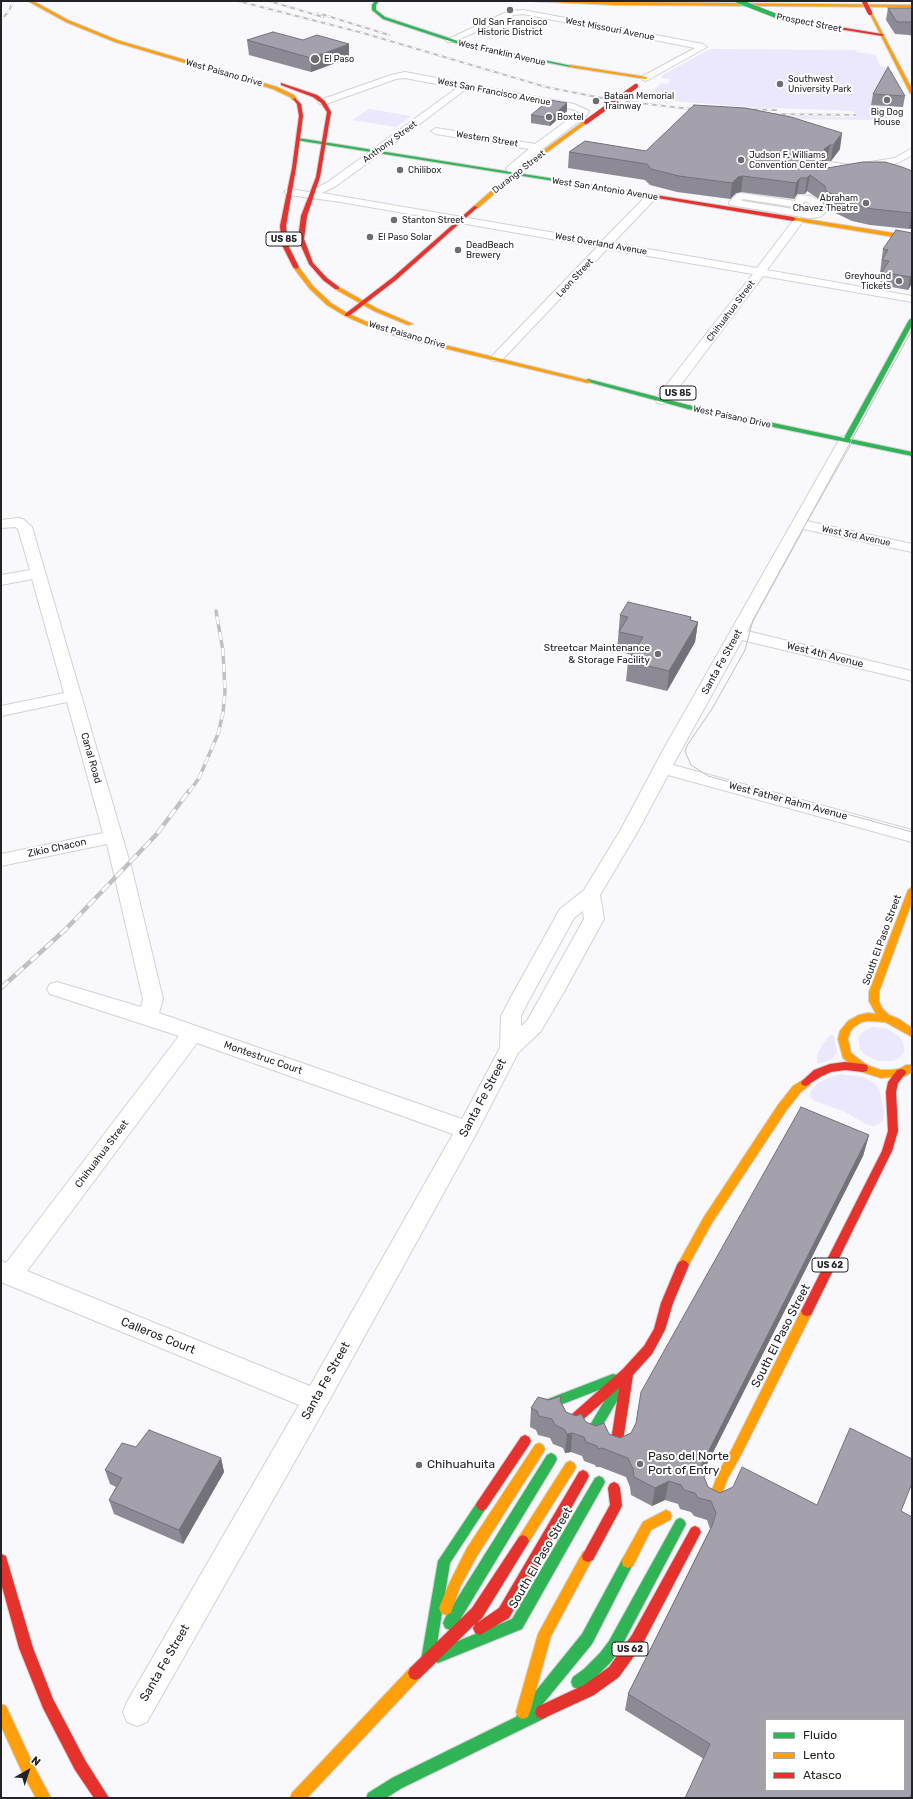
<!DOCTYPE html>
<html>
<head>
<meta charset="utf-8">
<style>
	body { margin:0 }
	#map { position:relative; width:913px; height:1799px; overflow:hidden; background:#f9f8fd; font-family:Rubik,sans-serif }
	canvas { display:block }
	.frame { position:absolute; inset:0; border:2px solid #232229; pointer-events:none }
	.legend { position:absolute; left:765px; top:1719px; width:140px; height:72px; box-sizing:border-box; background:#fff; border:1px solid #a7a7a9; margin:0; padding:5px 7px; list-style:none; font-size:12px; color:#232229 }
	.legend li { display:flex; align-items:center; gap:8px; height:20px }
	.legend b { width:20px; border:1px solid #a7a7a9 }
	.north { position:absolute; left:8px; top:1751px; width:40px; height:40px; -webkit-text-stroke:3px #fff; paint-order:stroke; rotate:39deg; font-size:11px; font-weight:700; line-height:16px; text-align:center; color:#232229 }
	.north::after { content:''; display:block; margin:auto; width:14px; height:18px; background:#232229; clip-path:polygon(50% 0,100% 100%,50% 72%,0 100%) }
</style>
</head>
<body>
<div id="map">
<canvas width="913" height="1799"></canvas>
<div class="frame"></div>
<ul class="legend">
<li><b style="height:5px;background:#30b455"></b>Fluido</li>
<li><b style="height:5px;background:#ff9f0a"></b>Lento</li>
<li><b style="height:5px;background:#e5322d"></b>Atasco</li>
</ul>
<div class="north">N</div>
</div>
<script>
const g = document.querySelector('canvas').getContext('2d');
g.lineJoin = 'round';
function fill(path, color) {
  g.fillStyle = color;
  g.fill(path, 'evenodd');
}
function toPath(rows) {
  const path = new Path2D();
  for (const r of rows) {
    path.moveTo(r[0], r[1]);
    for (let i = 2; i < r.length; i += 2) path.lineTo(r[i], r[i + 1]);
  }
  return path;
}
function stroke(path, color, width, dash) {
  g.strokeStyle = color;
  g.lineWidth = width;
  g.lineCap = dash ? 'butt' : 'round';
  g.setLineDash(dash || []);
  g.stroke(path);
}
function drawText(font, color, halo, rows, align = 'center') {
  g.font = font + ' Rubik,sans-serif';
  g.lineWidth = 4;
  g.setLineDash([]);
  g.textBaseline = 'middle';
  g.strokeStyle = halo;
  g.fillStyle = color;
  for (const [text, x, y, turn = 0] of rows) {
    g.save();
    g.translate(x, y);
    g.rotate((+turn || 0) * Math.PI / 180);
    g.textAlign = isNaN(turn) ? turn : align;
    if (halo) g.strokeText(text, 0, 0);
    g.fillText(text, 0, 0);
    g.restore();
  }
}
const green = toPath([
	[710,49,855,50,856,52,871,54,876,56,880,66,884,66,903,107,884,107,888,120,765,119,770,116,856,117,853,111,747,107,674,101,659,99,648,94,662,83,667,84,669,82,671,79,662,78,661,76],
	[369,109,411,116,396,127,352,120],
	[872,1027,887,1029,900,1037,905,1048,903,1054,899,1058,893,1061,878,1061,864,1054,860,1049,858,1038,861,1033],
	[832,1035,834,1036,837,1053,830,1060,818,1064,817,1062,817,1055,821,1047,829,1036],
	[840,1074,863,1077,873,1082,879,1088,884,1111,883,1120,879,1124,874,1126,868,1125,843,1111,815,1101,810,1096,811,1091,819,1082]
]);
const street = toPath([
	[523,10,703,44,707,47,646,81,643,80,642,78,643,76,695,48,523,14,514,15,453,42,447,42,446,40,509,11,523,10],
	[405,72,574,104,589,111,586,116,516,169,519,174,514,177,510,176,506,168,529,149,436,134,431,131,436,128,535,144,579,112,572,109,466,89,380,154,336,186,322,193,602,241,648,194,652,193,657,196,656,198,613,243,757,268,795,218,799,217,804,220,767,270,912,296,912,302,763,276,667,403,662,404,657,403,656,400,657,397,753,274,607,249,501,361,493,361,491,358,493,355,597,247,341,202,289,195,284,192,289,189,309,192,328,182,457,88,405,78,396,79,326,104,320,104,318,102,320,100,391,75,405,72],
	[912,148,912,155,898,163,852,171,828,168,823,165,828,162,852,165,895,158,912,148],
	[741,193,795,201,798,195,811,196,822,203,823,205,821,208,825,213,820,217,809,218,730,205,729,203,730,201,737,194,741,193],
	[743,199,795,207,802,206,805,201,812,205,810,209,812,212,742,201,743,199],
	[846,436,851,437,853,440,807,521,912,544,912,552,803,529,747,631,912,671,912,681,742,640,673,765,912,830,912,842,668,775,638,831,600,895,604,919,565,990,541,1031,518,1053,475,1136,325,1408,147,1722,137,1726,127,1722,123,1712,127,1702,299,1405,1,1282,1,1261,6,1263,179,1036,50,994,47,989,50,984,57,982,141,1007,143,999,107,844,1,866,1,854,103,833,67,702,1,716,1,706,64,693,32,579,1,585,1,575,30,570,18,529,15,527,1,528,1,520,18,518,23,519,32,527,132,870,163,999,159,1013,462,1119,500,1048,501,1016,511,997,560,909,584,890,620,831,662,752,839,440,841,437,846,436],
	[583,911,584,919,527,1021,521,1026,521,1016,528,1002,574,918,583,911],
	[197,1043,453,1134,310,1386,27,1271,197,1043]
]);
const fast = toPath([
	[375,1,379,1,376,5,376,10,385,17,467,44,572,66,570,67,465,46,383,19,372,10,372,5,375,1],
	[298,138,630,191,632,192,630,193,296,140,298,138],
	[912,318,912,325,850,439,912,452,912,456,688,409,585,381,588,379,688,405,844,438,909,320,912,318],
	[613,1374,617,1375,619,1379,617,1383,547,1410,543,1409,541,1405,543,1401,613,1374],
	[616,1387,620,1388,622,1392,620,1396,598,1433,594,1435,590,1433,588,1429,590,1425,612,1388,616,1387],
	[551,1453,555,1455,557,1459,555,1463,455,1628,450,1630,445,1628,443,1623,445,1618,547,1455,551,1453],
	[599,1476,603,1478,605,1482,603,1486,522,1629,438,1663,434,1661,433,1665,428,1667,423,1665,421,1660,438,1561,478,1501,482,1499,486,1501,488,1505,450,1563,436,1650,512,1619,595,1478,599,1476],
	[680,1518,684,1520,686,1524,684,1528,619,1651,610,1663,594,1679,578,1689,573,1687,571,1682,573,1677,584,1669,600,1653,609,1641,676,1520,680,1518],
	[628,1556,633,1558,634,1562,592,1644,542,1705,547,1707,549,1712,547,1717,402,1788,386,1798,366,1798,368,1793,392,1778,516,1717,518,1713,582,1634,623,1558,628,1556]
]);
const slow = toPath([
	[28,1,33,1,68,20,117,40,277,87,294,95,297,99,293,100,290,97,273,89,115,42,66,22,28,1],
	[529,1,912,5,912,7,615,5,529,1],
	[869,12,872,13,912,89,912,94,910,93,869,12],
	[570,65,646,77,648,78,646,79,569,67,570,65],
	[584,121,588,122,516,175,478,208,474,208,474,206,512,173,584,121],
	[793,217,912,236,912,240,791,220,791,218,793,217],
	[294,266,298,266,313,286,331,303,349,314,374,325,404,335,591,381,588,383,402,338,370,327,345,316,327,305,309,288,293,267,294,266],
	[335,287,339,287,378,309,413,324,408,325,374,311,335,289,335,287],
	[912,887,912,902,879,992,879,1001,882,1008,889,1015,899,1019,912,1028,912,1037,885,1022,868,1021,862,1022,854,1027,850,1032,848,1039,851,1053,867,1065,881,1070,891,1070,899,1069,906,1065,912,1065,912,1072,905,1076,881,1078,859,1071,843,1058,838,1039,840,1031,848,1021,859,1015,868,1013,876,1014,869,1001,869,992,908,890,912,887],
	[806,1078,810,1079,811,1082,810,1085,801,1092,786,1111,712,1223,687,1268,683,1270,679,1268,677,1265,679,1262,704,1217,778,1105,793,1086,806,1078],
	[807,1306,811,1307,813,1311,740,1457,728,1478,720,1499,716,1501,712,1499,710,1495,719,1471,732,1449,803,1307,807,1306],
	[539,1443,543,1445,545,1449,543,1453,477,1556,460,1587,451,1613,446,1615,441,1613,439,1608,449,1584,467,1548,535,1445,539,1443],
	[570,1461,574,1463,576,1467,574,1471,527,1545,523,1547,519,1545,517,1541,519,1537,566,1463,570,1461],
	[666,1510,670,1512,672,1516,670,1520,651,1530,633,1566,628,1568,623,1566,622,1562,623,1558,643,1522,666,1510],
	[588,1550,593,1552,594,1556,551,1636,530,1712,528,1717,523,1719,518,1717,516,1712,538,1634,583,1552,588,1550],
	[415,1666,420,1668,422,1673,420,1678,307,1798,290,1798,292,1793,410,1668,415,1666],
	[1,1704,6,1706,33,1764,51,1798,36,1798,23,1774,1,1726,1,1704]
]);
const jam = toPath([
	[784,18,882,34,884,35,882,36,783,20,784,18],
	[281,83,317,95,325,101,331,112,320,177,307,216,304,239,313,263,327,278,339,287,339,289,335,289,323,280,309,264,298,239,301,216,316,177,327,112,321,103,313,97,281,85,281,83],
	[295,98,301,104,303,116,296,168,286,226,288,245,299,267,296,269,293,267,282,245,280,226,292,168,299,116,297,104,293,99,295,98],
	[630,191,793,217,796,219,793,221,628,193,628,192,630,191],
	[474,206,478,207,396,280,349,316,345,316,345,314,392,278,474,206],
	[845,1062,863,1064,867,1065,868,1068,867,1071,863,1072,845,1070,831,1072,822,1076,806,1086,802,1085,801,1082,814,1070,830,1064,845,1062],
	[901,1069,905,1070,906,1073,898,1083,896,1092,898,1131,892,1151,811,1315,807,1316,803,1315,801,1311,803,1307,882,1151,888,1131,886,1092,888,1082,897,1070,901,1069],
	[683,1260,687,1262,689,1265,673,1303,665,1330,652,1354,633,1375,623,1441,621,1445,617,1447,613,1445,611,1441,619,1388,579,1423,575,1425,571,1423,569,1419,571,1415,623,1369,644,1346,654,1329,661,1303,677,1265,679,1262,683,1260],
	[525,1435,529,1437,531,1441,529,1445,486,1509,482,1511,478,1509,476,1505,478,1501,521,1437,525,1435],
	[583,1470,587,1472,589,1476,587,1480,509,1618,480,1635,475,1633,473,1628,475,1624,420,1678,415,1680,410,1678,408,1673,410,1668,472,1608,519,1537,523,1535,527,1537,529,1541,527,1545,482,1618,477,1623,499,1608,579,1472,583,1470],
	[614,1482,618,1484,620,1488,622,1506,593,1560,588,1562,583,1560,582,1556,610,1505,608,1488,610,1484,614,1482],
	[695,1526,699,1528,701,1532,699,1536,642,1645,619,1677,594,1695,542,1719,537,1717,535,1712,537,1707,584,1685,609,1667,632,1635,691,1528,695,1526],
	[1,1554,6,1556,7,1560,33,1648,53,1699,85,1760,109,1798,94,1798,75,1770,43,1708,19,1648,1,1583,1,1554]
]);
const tram = toPath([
	[912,330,753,620,745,650,712,709,688,744,685,751,691,765,708,776,912,832]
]);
const railFar2 = toPath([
	[238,1,363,33,546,87,612,100,700,110],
	[269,1,323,17],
	[318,13,389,35],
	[1,20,9,11,13,1],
	[740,109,776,110],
	[768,114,855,115]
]);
const railFar1 = toPath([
	[189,792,199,778,218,734,223,713,225,692,223,651,216,611]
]);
const rail = toPath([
	[1,988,65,930,156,835,189,791]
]);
const fastBridge = toPath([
	[738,1,784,19]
]);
const jamBridge = toPath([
	[864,1,870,13],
	[586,122,636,86]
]);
const wall = toPath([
	[888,8,912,8,912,36,909,35,895,34,886,20],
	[247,40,349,58,311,72,249,55],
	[873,94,905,96,903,107,871,105],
	[567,103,567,111,550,126,531,123,531,115],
	[745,108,840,149,831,161,826,161,825,168,912,171,912,228,909,229,870,225,852,221,827,209,824,207,823,202,807,191,805,194,797,194,794,199,741,192,736,193,730,199,677,192,650,185,645,180,568,168,569,152,646,151],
	[912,233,912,283,908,290,880,285,882,273,880,273,883,249],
	[620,615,691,620,698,622,695,642,667,691,626,681,628,661,632,655,617,651],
	[869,1135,863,1156,704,1470,706,1471,704,1478,708,1487,720,1493,817,1505,912,1459,704,1759,625,1710,628,1694,710,1529,707,1520,694,1516,691,1512,680,1509,678,1504,665,1500,652,1506,631,1495,630,1487,626,1477,600,1467,596,1467,595,1465,584,1461,582,1456,571,1452,565,1453,563,1448,553,1444,550,1438,538,1435,536,1430,530,1427,531,1408,561,1401,566,1412,609,1434,620,1438,631,1433],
	[136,1447,221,1458,224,1472,183,1544,114,1514,109,1500,116,1487,110,1484,105,1470]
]);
const shadedWall = toPath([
	[349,44,349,58,311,72,311,58],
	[567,103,567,111,550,126,550,118],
	[842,133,840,149,831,161,833,145],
	[830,145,825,168,815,170,824,149],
	[810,175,807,191,805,194,807,178],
	[743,176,741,192,736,193,730,199,732,183,738,177],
	[800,178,797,194,794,199,796,183],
	[912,214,912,228,909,229],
	[912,274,912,283,908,290,910,277],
	[691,617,689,637,698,622,695,642,667,691,669,671],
	[869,1135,863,1156,696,1486,700,1468],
	[572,1433,571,1452,565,1453,567,1434],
	[221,1458,224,1472,183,1544,179,1530],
	[669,1481,665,1500,652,1506,655,1488]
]);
const building = toPath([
	[888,8,912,8,912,22,897,22,888,8],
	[273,32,303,40,317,35,349,44,311,58,247,40,273,32],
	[888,67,905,96,873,94,888,67],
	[549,100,567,103,550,118,531,115,549,100],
	[694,105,745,108,791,117,842,133,833,145,830,145,824,149,828,153,815,170,863,162,885,162,902,167,912,171,912,213,873,209,855,205,830,193,826,191,825,186,810,175,807,178,800,178,796,183,743,176,738,177,732,183,679,176,651,169,647,164,569,152,585,141,646,151,694,105],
	[896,230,912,233,912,274,910,277,882,272,889,261,882,260,888,250,883,249,896,230],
	[628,602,691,617,690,620,698,622,669,671,628,661,643,637,619,632,628,617,620,615,628,602],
	[801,1107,869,1135,700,1468,706,1471,704,1477,708,1487,720,1493,733,1487,742,1467,817,1505,850,1428,912,1459,912,1483,901,1511,912,1517,912,1792,910,1798,685,1798,710,1744,628,1694,712,1526,716,1513,711,1501,698,1498,695,1493,684,1490,681,1485,669,1481,655,1488,634,1477,633,1469,628,1458,602,1448,598,1449,597,1446,586,1442,584,1437,572,1433,567,1434,564,1429,555,1425,552,1419,539,1416,537,1411,531,1408,538,1397,549,1400,561,1396,560,1401,566,1412,576,1416,581,1414,586,1422,596,1426,604,1423,609,1434,620,1438,631,1433,636,1423,641,1392,801,1107],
	[766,1720,904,1720,904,1790,766,1790,766,1720],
	[149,1430,221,1458,179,1530,109,1500,122,1478,105,1470,122,1443,136,1447,149,1430]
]);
const markers = [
	[510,10,4,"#6e6d73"],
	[315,59,5,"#6e6d73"],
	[780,84,4,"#6e6d73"],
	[887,100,4,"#6e6d73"],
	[596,101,4,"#6e6d73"],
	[549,117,4,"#6e6d73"],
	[741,160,4,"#6e6d73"],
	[400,170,4,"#6e6d73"],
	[866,203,4,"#6e6d73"],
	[394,220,4,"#6e6d73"],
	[370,237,4,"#6e6d73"],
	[458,250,4,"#6e6d73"],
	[899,281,4,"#6e6d73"],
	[658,654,4,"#6e6d73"],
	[640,1464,4,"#6e6d73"],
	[419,1465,4,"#6e6d73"]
];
const farPoinames = [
	["Old San Francisco",510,22,"center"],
	["Historic District",510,32,"center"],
	["El Paso",324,59],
	["Southwest",788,79],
	["University Park",788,89],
	["Bataan Memorial",604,96],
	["Trainway",604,106],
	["Big Dog",887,112,"center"],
	["House",887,122,"center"],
	["Boxtel",557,117],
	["Judson F. Williams",749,155],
	["Convention Center",749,165],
	["Chilibox",408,170],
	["Abraham",858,198,"right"],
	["Chavez Theatre",858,208,"right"],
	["Stanton Street",402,220],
	["El Paso Solar",378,237],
	["DeadBeach",466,245],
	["Brewery",466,255],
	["Greyhound",891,276,"right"],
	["Tickets",891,286,"right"]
];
const farStreetnames = [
	["Prospect Street",809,23,11],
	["West Missouri Avenue",610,29,11],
	["West Franklin Avenue",502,53,13],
	["West Paisano Drive",224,73,16],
	["West San Francisco Avenue",494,92,11],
	["Western Street",487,139,9],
	["Anthony Street",390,142,-36],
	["Durango Street",519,172,-38],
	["West San Antonio Avenue",605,189,9],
	["West Overland Avenue",601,244,10],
	["Leon Street",575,278,-47],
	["Chihuahua Street",731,311,-53],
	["West Paisano Drive",407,335,16],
	["West Paisano Drive",732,417,12],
	["West 3rd Avenue",856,536,12]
];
const shields = [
	[284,239,36],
	[678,393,36],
	[830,1265,36],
	[630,1649,36]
];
const shieldNames = [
	["US 85",284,239],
	["US 85",678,393],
	["US 62",830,1265],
	["US 62",630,1649]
];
const poiNames = [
	["Streetcar Maintenance",650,648],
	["& Storage Facility",650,660]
];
const streetNames = [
	["West 4th Avenue",825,655,14],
	["Santa Fe Street",722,662,-61],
	["Canal Road",91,758,74],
	["West Father Rahm Avenue",788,801,15],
	["Zikio Chacon",57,848,-12],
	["South El Paso Street",882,940,-70],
	["Montestruc Court",263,1058,19],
	["Chihuahua Street",102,1154,-53]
];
const nearStreetnames = [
	["Santa Fe Street",483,1098,-62],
	["Calleros Court",158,1336,22],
	["South El Paso Street",781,1336,-63],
	["Santa Fe Street",326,1381,-61],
	["South El Paso Street",541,1558,-60],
	["Santa Fe Street",165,1663,-60]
];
const nearPoinames = [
	["Paso del Norte",648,1457],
	["Port of Entry",648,1471],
	["Chihuahuita",427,1465]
];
fill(green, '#ebe7fc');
stroke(street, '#d2d2d6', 2);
stroke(fast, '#d2d2d6', 2);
stroke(slow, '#d2d2d6', 2);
stroke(jam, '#d2d2d6', 2);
fill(street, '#fefeff');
fill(fast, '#30b455');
fill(slow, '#ff9f0a');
fill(jam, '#e5322d');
stroke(tram, '#c0c0c1', 1);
stroke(railFar2, '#c0c0c1', 2);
stroke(railFar1, '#c0c0c1', 3.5);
stroke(rail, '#c0c0c1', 4.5);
stroke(railFar2, '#fff', 1.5, [4.5]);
stroke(railFar1, '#fff', 2.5, [8]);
stroke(rail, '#fff', 3, [10]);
stroke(fastBridge, '#d2d2d6', 5.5, []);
stroke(jamBridge, '#d2d2d6', 5.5, []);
stroke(fastBridge, '#30b455', 4.5);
stroke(jamBridge, '#e5322d', 4.5);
fill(wall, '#8d8a95');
fill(shadedWall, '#737179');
fill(building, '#a4a1ad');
stroke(building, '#737179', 1);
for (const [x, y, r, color] of markers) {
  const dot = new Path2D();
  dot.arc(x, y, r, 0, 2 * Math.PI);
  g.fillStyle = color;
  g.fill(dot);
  stroke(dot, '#fff', 1.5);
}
drawText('9px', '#232229', '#fff', farPoinames, 'left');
drawText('9px', '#232229', '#fff', farStreetnames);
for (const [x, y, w] of shields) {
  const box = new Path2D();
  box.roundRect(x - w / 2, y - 7, w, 14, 3);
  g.fillStyle = '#fff';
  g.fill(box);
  stroke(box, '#232229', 1);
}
drawText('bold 9px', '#232229', null, shieldNames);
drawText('10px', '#232229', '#fff', poiNames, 'right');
drawText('10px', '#232229', '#fff', streetNames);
drawText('12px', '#232229', '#fff', nearStreetnames);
drawText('12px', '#232229', '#fff', nearPoinames, 'left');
</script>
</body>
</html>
